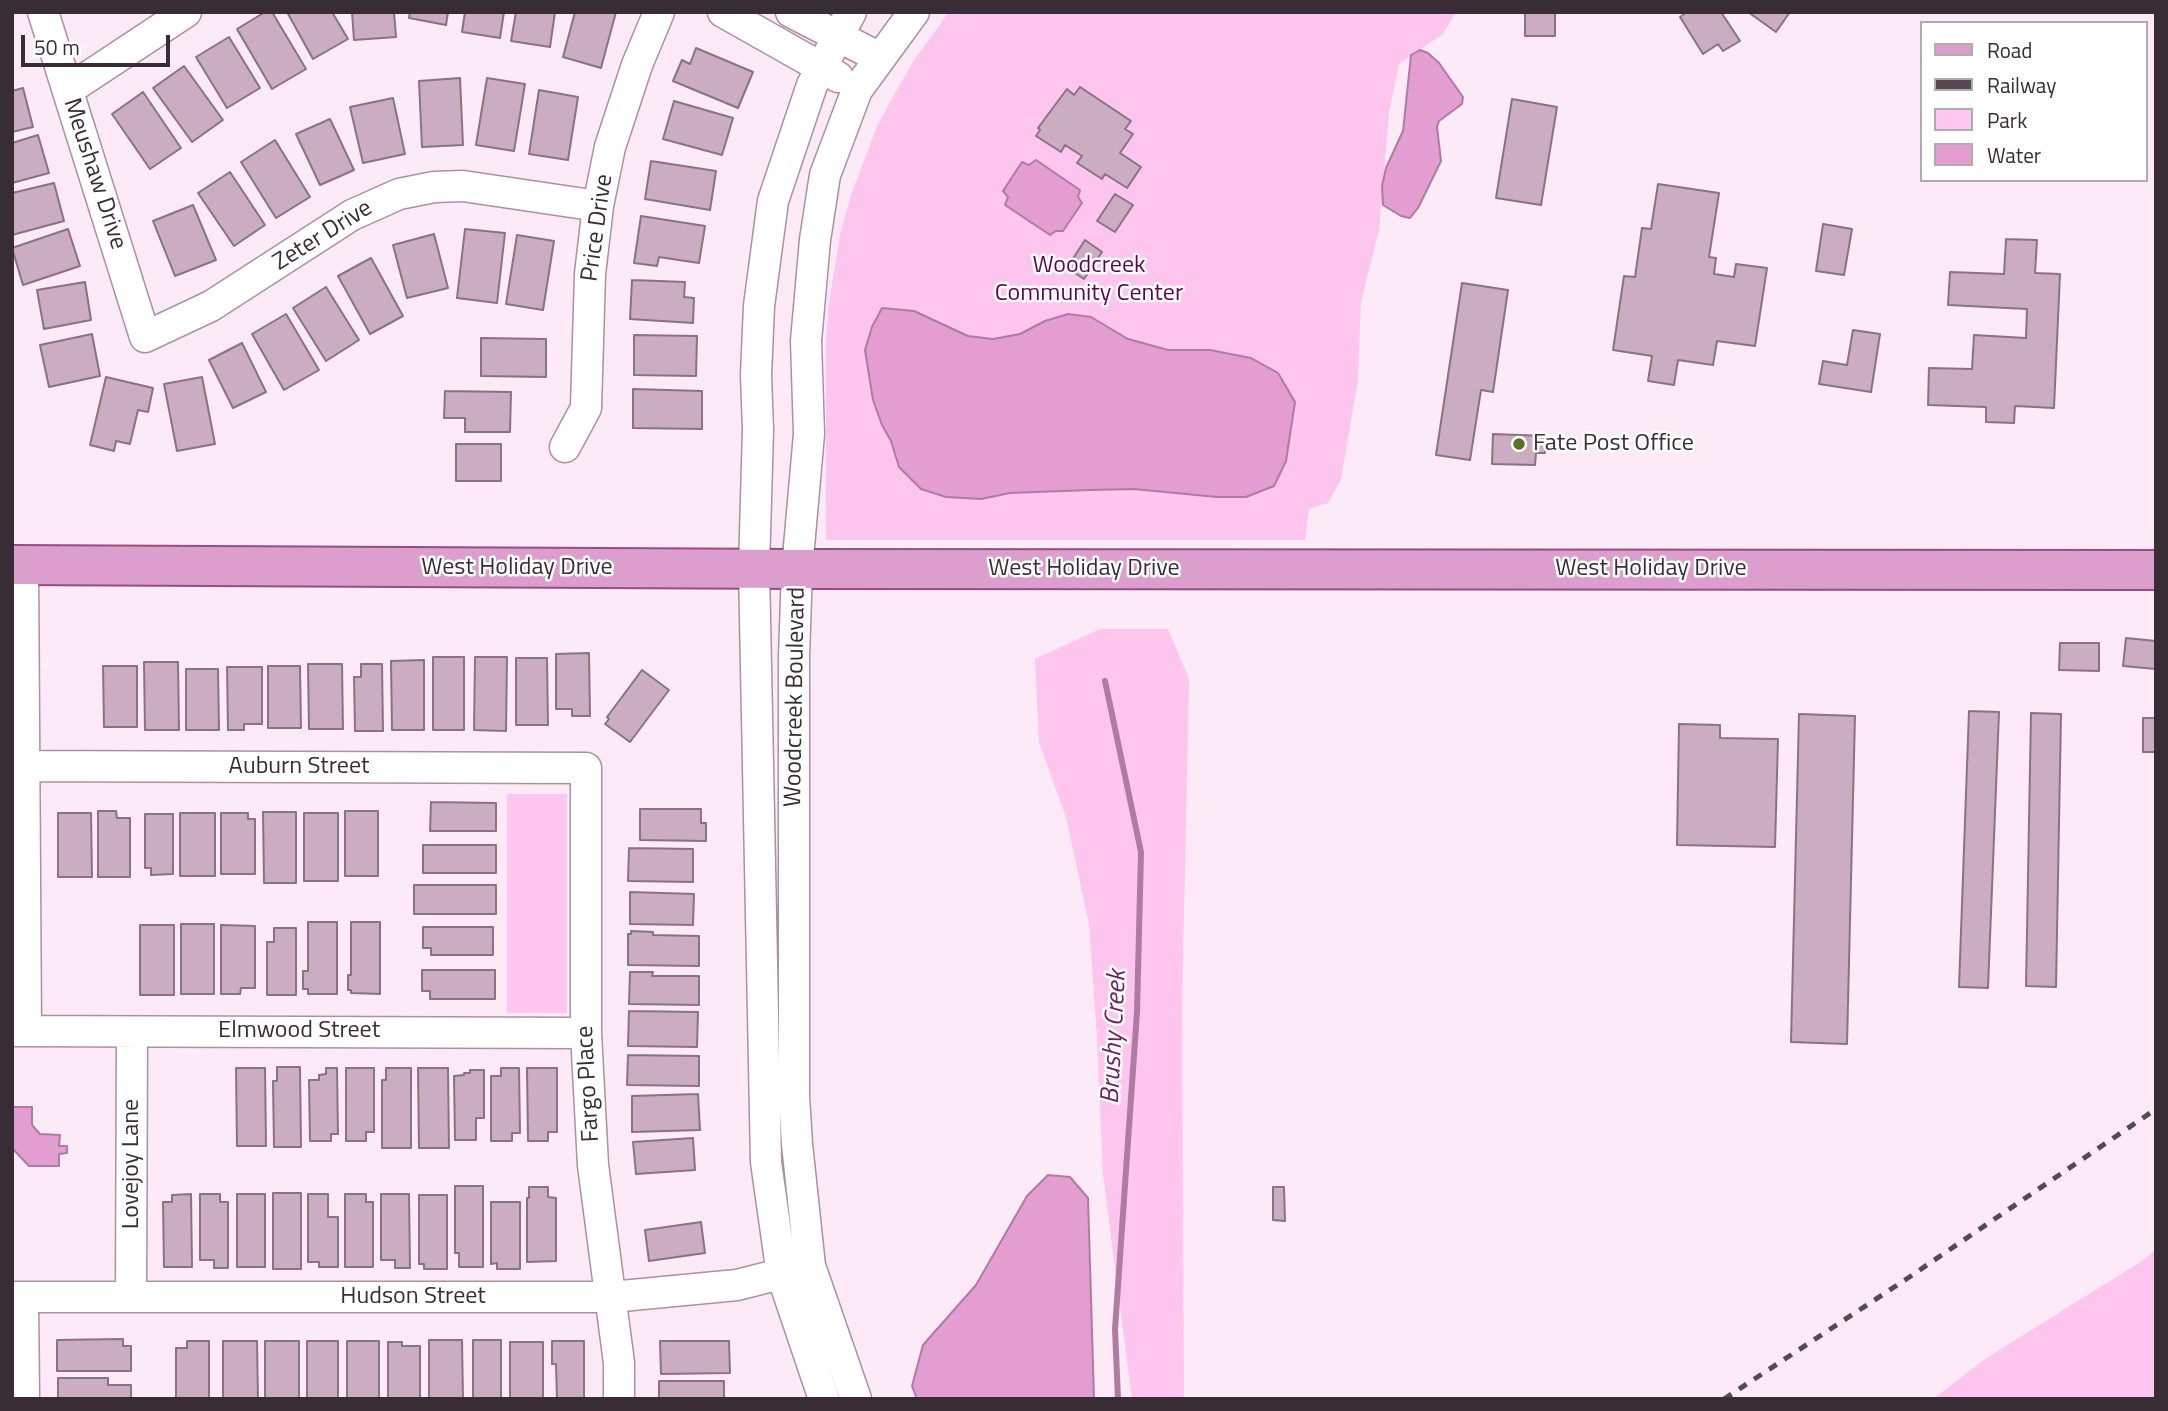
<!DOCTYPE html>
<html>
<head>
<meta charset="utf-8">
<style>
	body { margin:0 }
	#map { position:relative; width:2168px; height:1411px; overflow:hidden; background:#fceaf6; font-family:"Titillium Web",sans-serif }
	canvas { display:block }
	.frame { position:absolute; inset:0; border:14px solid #392d35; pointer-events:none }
	.legend { position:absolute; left:1920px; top:21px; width:228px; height:161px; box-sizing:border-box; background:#fff; border:2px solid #b0abae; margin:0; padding:9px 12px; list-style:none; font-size:21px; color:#392d35 }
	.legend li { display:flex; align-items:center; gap:14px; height:35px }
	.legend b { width:35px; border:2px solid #b0abae }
	.scale { position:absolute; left:21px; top:35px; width:149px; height:32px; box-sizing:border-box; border:4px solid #392d35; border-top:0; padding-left:9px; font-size:21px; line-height:24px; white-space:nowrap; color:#392d35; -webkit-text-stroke:5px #fff; paint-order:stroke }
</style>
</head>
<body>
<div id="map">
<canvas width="2168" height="1411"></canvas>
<div class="frame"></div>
<ul class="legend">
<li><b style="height:9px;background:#dc9fcd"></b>Road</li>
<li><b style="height:9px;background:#564952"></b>Railway</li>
<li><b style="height:19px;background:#fec6ee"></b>Park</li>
<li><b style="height:19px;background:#e39dd0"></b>Water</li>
</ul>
<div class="scale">50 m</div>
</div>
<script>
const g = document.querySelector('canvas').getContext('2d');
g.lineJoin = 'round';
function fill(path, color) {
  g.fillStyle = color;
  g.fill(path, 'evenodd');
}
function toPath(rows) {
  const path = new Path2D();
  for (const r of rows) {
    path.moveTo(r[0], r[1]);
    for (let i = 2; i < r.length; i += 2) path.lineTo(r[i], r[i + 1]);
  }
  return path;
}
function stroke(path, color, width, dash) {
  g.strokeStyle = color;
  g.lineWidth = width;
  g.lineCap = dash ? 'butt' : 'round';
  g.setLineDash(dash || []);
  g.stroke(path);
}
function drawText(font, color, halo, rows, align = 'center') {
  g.font = font + ' "Titillium Web",sans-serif';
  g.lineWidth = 5;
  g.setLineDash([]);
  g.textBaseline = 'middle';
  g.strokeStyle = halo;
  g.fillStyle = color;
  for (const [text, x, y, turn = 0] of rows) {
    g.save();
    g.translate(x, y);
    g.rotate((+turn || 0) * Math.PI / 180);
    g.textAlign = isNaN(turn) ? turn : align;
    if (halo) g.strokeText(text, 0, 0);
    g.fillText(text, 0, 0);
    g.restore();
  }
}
const green = toPath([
	[949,12,1456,12,1443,34,1399,64,1389,112,1379,230,1361,302,1358,379,1341,480,1328,503,1309,509,1305,540,826,540,826,338,829,303,840,235,851,195,878,124,912,63],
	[1100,629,1168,629,1189,679,1182,1008,1184,1399,1132,1399,1103,1175,1097,1037,1089,924,1066,817,1039,742,1035,659],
	[507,794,567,794,567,1013,507,1013],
	[2156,1250,2156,1399,1933,1399,1985,1359,2142,1261]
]);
const water = toPath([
	[1420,50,1428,53,1439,63,1463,97,1462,104,1439,121,1437,127,1441,161,1418,208,1410,218,1401,216,1383,205,1382,186,1386,168,1403,131,1411,55,1420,50],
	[1036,160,1080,190,1078,197,1082,203,1063,231,1056,231,1050,235,1005,205,1008,197,1003,191,1022,162,1029,165,1036,160],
	[882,308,914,311,968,336,993,339,1020,334,1045,321,1068,314,1091,317,1128,339,1168,350,1210,350,1251,358,1278,373,1295,402,1286,461,1274,486,1246,497,1217,497,1134,489,1090,490,1010,493,981,499,946,497,921,489,899,467,891,441,882,425,873,400,865,350,872,327,882,308],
	[12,1107,32,1107,32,1125,40,1134,60,1135,59,1146,67,1146,67,1153,59,1154,59,1166,29,1166,12,1148,12,1107],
	[1048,1175,1070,1177,1088,1198,1094,1399,917,1399,912,1386,923,1345,976,1285,1027,1196,1048,1175]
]);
const stream = toPath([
	[1105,681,1141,852,1137,1012,1115,1329,1118,1399]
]);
const building = toPath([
	[265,12,272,12,306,69,272,89,237,29,265,12],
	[287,12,332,12,348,39,313,59,287,12],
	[352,12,394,12,396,37,354,40,352,12],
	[410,12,448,12,446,25,409,18,410,12],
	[465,12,504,12,500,38,462,32,465,12],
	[516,12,555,12,550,47,511,41,516,12],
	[575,12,616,12,601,68,563,57,575,12],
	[1525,12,1555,12,1555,36,1525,36,1525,12],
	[1687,12,1721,12,1740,41,1723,51,1718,44,1703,54,1680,17,1687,12],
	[1748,12,1790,12,1776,32,1748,12],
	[229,37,260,88,227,108,196,57,229,37],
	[696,48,753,72,738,108,673,81,682,60,690,64,696,48],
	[184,66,223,120,192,142,153,88,184,66],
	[460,78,463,145,422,147,419,81,460,78],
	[487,78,525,84,514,151,476,145,487,78],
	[1080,87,1131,121,1125,129,1133,134,1120,153,1141,167,1127,188,1105,174,1102,179,1077,163,1082,156,1065,145,1061,152,1036,136,1040,130,1038,128,1067,89,1074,95,1080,87],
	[23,88,33,127,12,132,12,91,23,88],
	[539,90,578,97,568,160,529,154,539,90],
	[143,92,181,148,150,169,112,114,143,92],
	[393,98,405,154,363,163,350,107,393,98],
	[1512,99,1557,107,1541,205,1496,198,1512,99],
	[674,101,733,118,722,155,663,139,674,101],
	[330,119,354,170,320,185,296,134,330,119],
	[38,135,49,173,12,183,12,143,38,135],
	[275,140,310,197,276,218,241,162,275,140],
	[651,161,716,171,710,210,645,199,651,161],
	[230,172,265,225,234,246,198,193,230,172],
	[54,183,64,221,12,235,12,193,54,183],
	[1658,184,1719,193,1709,257,1716,258,1714,274,1734,277,1736,264,1767,268,1755,346,1717,341,1713,365,1678,360,1674,385,1648,381,1652,356,1613,350,1624,276,1635,277,1642,228,1651,229,1658,184],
	[1115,194,1133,205,1115,232,1097,221,1115,194],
	[193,205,216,260,175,276,153,221,193,205],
	[641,216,705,226,699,263,659,257,657,266,634,263,641,216],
	[1823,224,1852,229,1844,275,1816,271,1823,224],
	[68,229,80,266,23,285,12,248,68,229],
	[465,229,505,233,497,303,457,298,465,229],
	[434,234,448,288,407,298,393,245,434,234],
	[517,235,554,241,543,310,506,304,517,235],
	[2006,239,2037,240,2035,273,2060,274,2054,408,2015,406,2014,423,1986,422,1986,407,1928,405,1929,368,1972,369,1974,335,2026,338,2027,309,1948,305,1950,272,2004,274,2006,239],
	[1085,240,1102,252,1084,279,1067,268,1085,240],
	[371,258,403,316,370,334,338,276,371,258],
	[632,280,685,282,684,297,694,298,693,323,630,319,632,280],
	[85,282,91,320,44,329,37,290,85,282],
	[1462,283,1508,290,1493,392,1481,390,1470,460,1436,455,1462,283],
	[326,287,359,340,326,361,293,308,326,287],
	[286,314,319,370,284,390,252,334,286,314],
	[1853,330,1880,334,1871,392,1819,384,1823,361,1847,365,1853,330],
	[92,334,100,376,49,387,40,345,92,334],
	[634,335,697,336,696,376,634,375,634,335],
	[481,338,546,339,546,377,481,376,481,338],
	[242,343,266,392,233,408,209,360,242,343],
	[106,377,153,388,148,412,138,410,130,444,116,441,114,451,90,445,106,377],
	[202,377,215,444,177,451,164,384,202,377],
	[633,389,702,391,702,429,633,428,633,389],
	[445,391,511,392,510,432,465,432,465,418,444,418,445,391],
	[1493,434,1546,436,1545,453,1536,453,1535,465,1492,464,1493,434],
	[456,444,501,444,501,481,456,481,456,444],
	[2126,638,2156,641,2156,669,2123,666,2126,638],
	[2060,643,2099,643,2099,671,2059,670,2060,643],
	[589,653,590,716,572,716,572,709,556,709,556,654,589,653],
	[433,657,464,657,464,730,433,730,433,657],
	[475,657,507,657,506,731,474,730,475,657],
	[516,658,547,658,548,725,516,725,516,658],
	[424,660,424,730,392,730,391,661,424,660],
	[144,662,178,662,179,730,145,730,144,662],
	[308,664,342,664,343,729,309,729,308,664],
	[361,664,382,664,383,731,355,731,354,677,361,677,361,664],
	[103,666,137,666,137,727,104,727,103,666],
	[268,666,300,666,301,728,268,728,268,666],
	[227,667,262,667,262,724,244,724,244,730,228,730,227,667],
	[186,669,218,669,219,730,186,730,186,669],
	[642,670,669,690,630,742,605,724,609,719,607,717,642,670],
	[1969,711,1999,712,1988,988,1959,987,1969,711],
	[2031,713,2061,714,2056,987,2026,986,2031,713],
	[1799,714,1855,716,1847,1044,1791,1042,1799,714],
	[2143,718,2156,718,2156,752,2143,752,2143,718],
	[1679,724,1720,725,1720,738,1778,739,1775,847,1677,845,1679,724],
	[431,802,496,803,496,831,430,831,431,802],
	[640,809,701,809,701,823,706,823,706,841,640,840,640,809],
	[98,811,116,811,117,818,130,818,130,877,98,877,98,811],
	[345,811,378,811,378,876,345,876,345,811],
	[263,812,296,812,296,883,264,883,263,812],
	[58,813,91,813,92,877,58,877,58,813],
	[180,813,215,813,215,876,180,876,180,813],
	[221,813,248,813,248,819,255,819,255,874,221,874,221,813],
	[304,813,338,813,338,881,304,881,304,813],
	[145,814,173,814,173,874,151,875,151,868,145,868,145,814],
	[423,845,496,845,496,873,423,873,423,845],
	[629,848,693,849,693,882,628,881,629,848],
	[414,885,496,885,496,914,414,914,414,885],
	[630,892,694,894,693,925,630,924,630,892],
	[308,922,337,922,337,994,308,994,308,989,303,989,303,971,308,971,308,922],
	[351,922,380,922,380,994,351,993,351,990,348,990,348,975,351,975,351,922],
	[181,924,214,924,214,994,181,994,181,924],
	[140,925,174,925,174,995,140,995,140,925],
	[221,925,255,926,255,988,241,988,240,994,221,994,221,925],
	[423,927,493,927,493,955,431,955,431,948,423,948,423,927],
	[274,928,296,928,296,995,267,995,267,942,274,942,274,928],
	[631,931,653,932,653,935,699,936,699,966,628,965,628,934,631,934,631,931],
	[422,970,495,970,495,999,430,999,430,991,422,991,422,970],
	[630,972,653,972,652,976,699,976,699,1005,629,1004,630,972],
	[629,1011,698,1012,697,1047,628,1046,629,1011],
	[628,1055,699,1056,699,1086,627,1085,628,1055],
	[277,1067,300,1067,301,1147,274,1147,273,1081,277,1081,277,1067],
	[236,1068,265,1068,266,1146,237,1146,236,1068],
	[326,1068,337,1068,338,1134,331,1134,331,1141,310,1141,309,1080,319,1080,319,1075,326,1074,326,1068],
	[346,1068,374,1068,374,1132,366,1132,366,1141,346,1141,346,1068],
	[386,1068,411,1068,411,1148,382,1148,382,1080,386,1080,386,1068],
	[418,1068,448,1068,449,1148,419,1148,418,1068],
	[501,1068,519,1068,520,1133,512,1133,512,1141,491,1141,491,1076,501,1076,501,1068],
	[527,1068,557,1068,557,1132,548,1132,548,1141,528,1141,527,1068],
	[470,1070,484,1070,484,1118,476,1118,476,1140,455,1140,454,1076,464,1075,464,1073,470,1073,470,1070],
	[698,1094,700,1130,632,1132,632,1096,698,1094],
	[693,1138,695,1170,636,1174,633,1142,693,1138],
	[455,1186,483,1186,483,1267,459,1267,459,1253,455,1253,455,1186],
	[529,1187,548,1187,548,1197,556,1198,556,1261,527,1262,527,1198,529,1198,529,1187],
	[1273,1187,1284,1187,1285,1221,1273,1220,1273,1187],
	[273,1193,301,1193,301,1269,273,1269,273,1193],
	[191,1194,192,1267,164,1267,163,1202,172,1202,172,1195,191,1194],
	[200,1194,220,1194,220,1202,228,1202,228,1268,214,1268,214,1260,200,1260,200,1194],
	[237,1194,265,1194,265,1267,237,1267,237,1194],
	[308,1194,328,1194,328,1217,338,1217,338,1267,319,1267,319,1262,308,1262,308,1194],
	[345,1194,366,1194,366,1202,373,1202,373,1267,345,1267,345,1194],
	[381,1194,409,1194,410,1268,395,1268,395,1260,381,1260,381,1194],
	[419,1195,447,1195,447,1269,424,1269,424,1264,419,1264,419,1195],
	[491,1202,520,1202,520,1269,497,1269,497,1263,491,1264,491,1202],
	[701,1222,705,1253,649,1261,645,1230,701,1222],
	[123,1339,123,1346,131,1346,131,1371,57,1371,57,1340,123,1339],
	[429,1340,462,1340,463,1399,429,1399,429,1340],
	[473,1340,501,1340,501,1399,473,1399,473,1340],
	[187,1341,209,1341,209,1399,176,1399,176,1348,187,1348,187,1341],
	[223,1341,257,1341,258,1399,223,1399,223,1341],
	[265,1341,299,1341,299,1399,265,1399,265,1341],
	[307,1341,338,1341,338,1399,307,1399,307,1341],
	[347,1341,379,1341,379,1399,347,1399,347,1341],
	[552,1341,584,1341,584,1399,557,1399,556,1364,552,1364,552,1341],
	[660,1341,729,1341,730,1373,661,1374,660,1341],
	[388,1342,402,1342,402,1346,420,1346,420,1399,388,1399,388,1342],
	[510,1342,543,1342,543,1399,510,1399,510,1342],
	[58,1378,108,1378,108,1385,131,1385,131,1399,58,1399,58,1378],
	[659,1381,724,1381,724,1399,659,1399,659,1381]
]);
const minor = toPath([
	[43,12,145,337,211,306,352,215,399,194,434,187,463,186,598,206],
	[723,12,838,77],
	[791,12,880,58],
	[68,90,186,12],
	[565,447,586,408,590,274,598,206,610,147,637,65,659,12],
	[23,565,26,1031],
	[12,766,586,768,586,1033,593,1165,619,1363,619,1399],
	[12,1031,586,1033],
	[12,1297,611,1297,737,1285,800,1269],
	[23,1297,24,1399],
	[131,1297,132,1032],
	[824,1399,782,1275,766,1162,754,568,758,430,756,375,759,306,773,201,812,85,851,12],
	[856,1399,810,1266,797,1144,794,1096,794,656,797,569,809,434,806,341,815,240,825,175,857,90,914,12]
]);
const major = toPath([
	[12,565,797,569,2156,570]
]);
const rail = toPath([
	[1724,1399,1908,1278,2156,1109]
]);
const markers = [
	[1519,444,7,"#577327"]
];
const streetNames = [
	["Meushaw Drive",94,174,72],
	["Price Drive",598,228,-82],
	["Zeter Drive",323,236,-32],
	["West Holiday Drive",517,568],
	["West Holiday Drive",1084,569],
	["West Holiday Drive",1651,569],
	["Woodcreek Boulevard",796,697,-89],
	["Auburn Street",299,767],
	["Elmwood Street",299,1031],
	["Fargo Place",589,1084,-93],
	["Lovejoy Lane",132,1164,-90],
	["Hudson Street",413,1297]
];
const parkNames = [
	["Woodcreek",1089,266],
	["Community Center",1089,294]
];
const poiNames = [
	["Fate Post Office",1533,444]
];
const waterNames = [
	["Brushy Creek",1115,1037,-87]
];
fill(green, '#fec6ee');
fill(water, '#e39dd0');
stroke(water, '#b07ba2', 2);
stroke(stream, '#b07ba2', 6);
fill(building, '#caadc1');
stroke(building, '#8c7184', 2);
stroke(minor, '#ac90a3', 33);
stroke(major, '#944e82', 42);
stroke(minor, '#fff', 30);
stroke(major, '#dc9fcd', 38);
stroke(rail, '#564952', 5, [9, 9]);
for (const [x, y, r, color] of markers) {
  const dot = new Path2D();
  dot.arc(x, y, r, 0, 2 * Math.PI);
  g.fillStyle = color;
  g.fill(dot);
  stroke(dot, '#fff', 2.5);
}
drawText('24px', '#392d35', '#fff', streetNames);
drawText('24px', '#5c074d', '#fff', parkNames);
drawText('24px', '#392d35', '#fff', poiNames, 'left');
drawText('italic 26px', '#6e1d5d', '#fff', waterNames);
</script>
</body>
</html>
